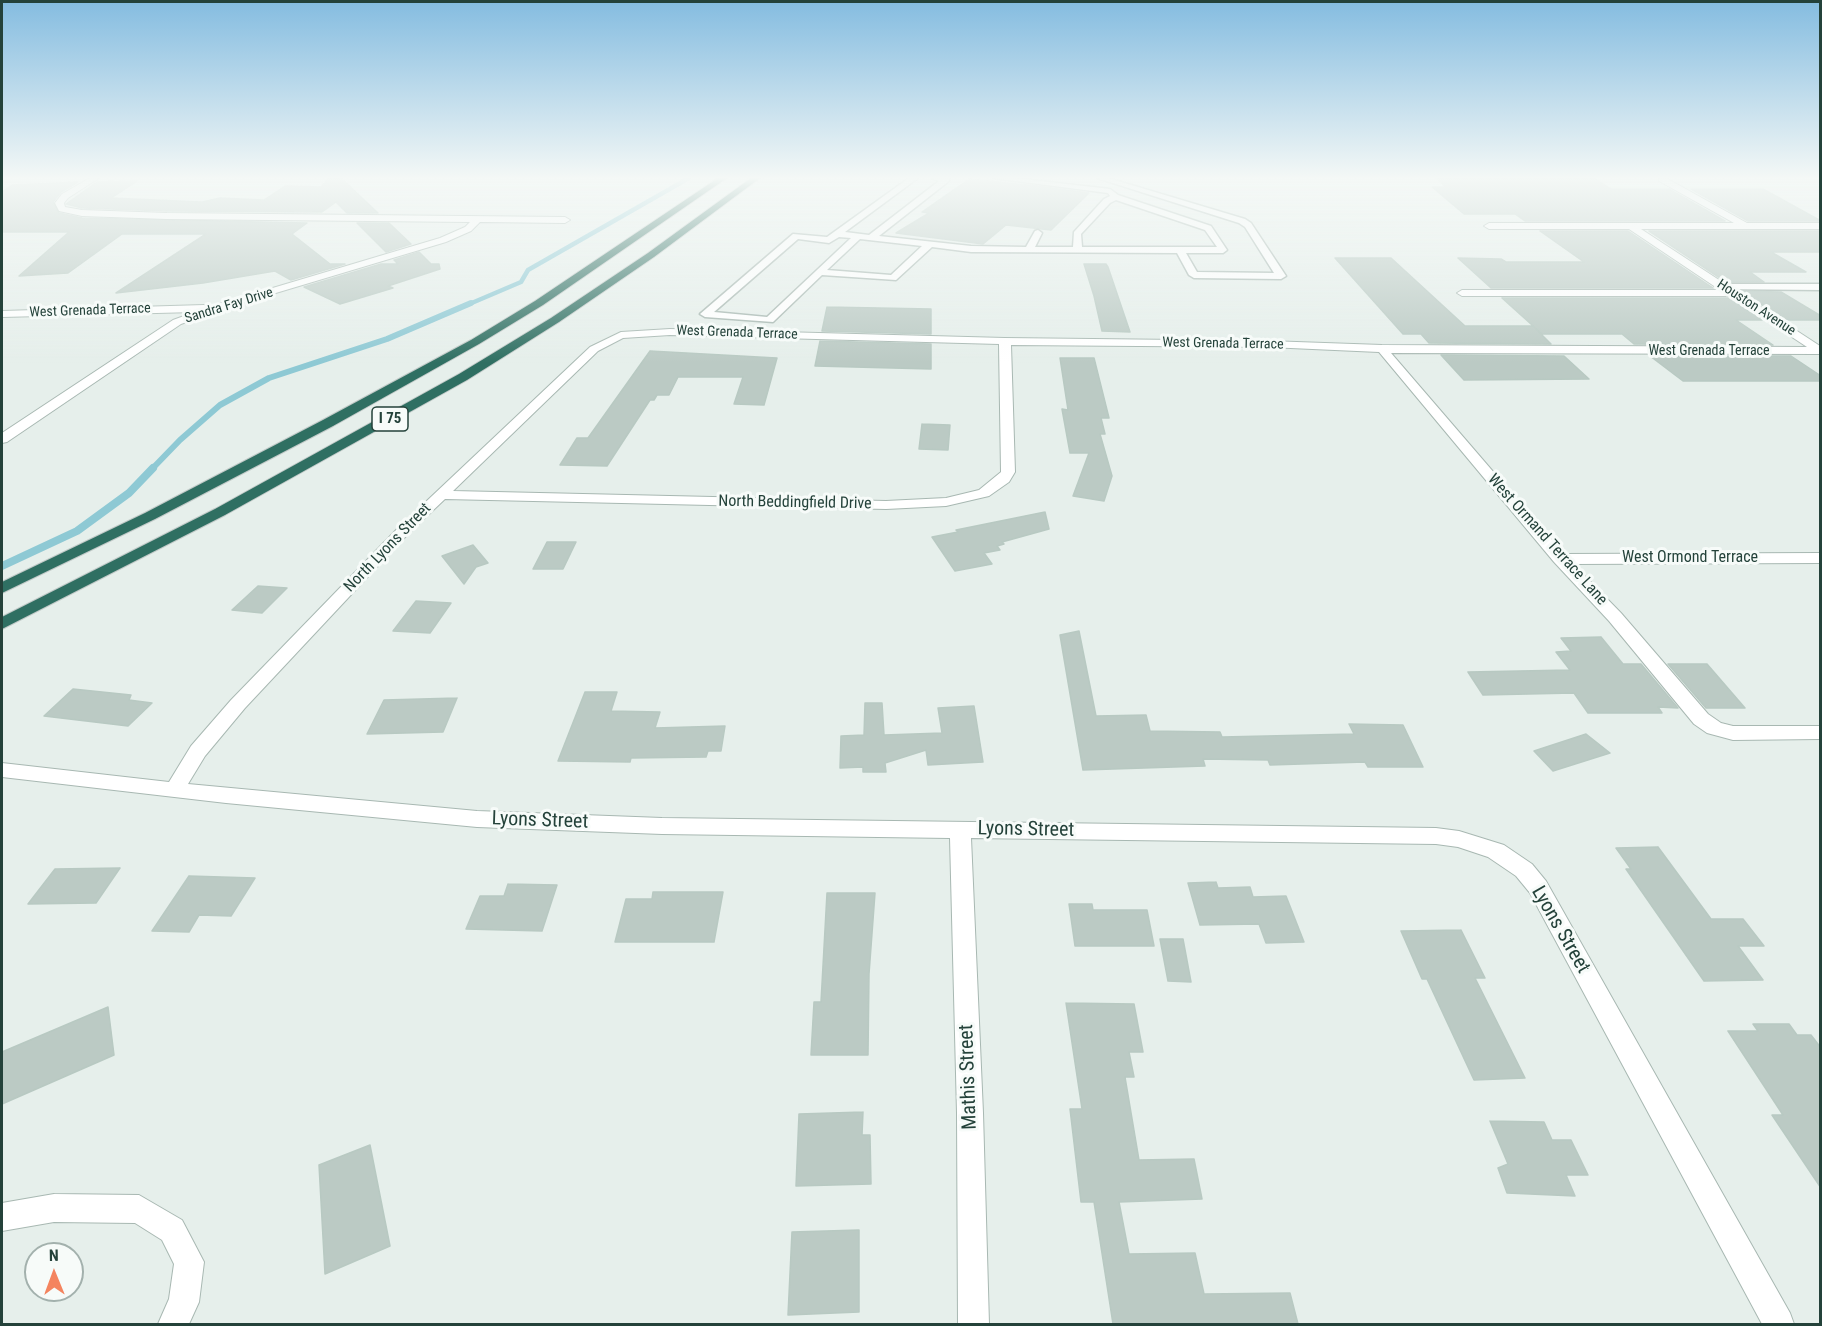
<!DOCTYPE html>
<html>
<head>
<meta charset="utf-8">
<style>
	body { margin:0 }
	#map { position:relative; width:1822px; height:1326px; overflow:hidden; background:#e6efeb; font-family:"Roboto Condensed",sans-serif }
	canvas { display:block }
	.frame { position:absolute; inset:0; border:3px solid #24423a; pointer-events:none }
	.north { position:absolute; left:24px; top:1242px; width:60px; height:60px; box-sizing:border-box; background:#f7fbf9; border:2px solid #a3b1ad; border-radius:50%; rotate:359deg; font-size:16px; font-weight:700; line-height:24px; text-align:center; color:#24423a }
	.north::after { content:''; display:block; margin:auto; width:21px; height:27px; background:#f4845f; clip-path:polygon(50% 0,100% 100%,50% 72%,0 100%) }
</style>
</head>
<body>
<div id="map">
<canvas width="1822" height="1326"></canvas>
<div class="frame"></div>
<div class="north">N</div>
</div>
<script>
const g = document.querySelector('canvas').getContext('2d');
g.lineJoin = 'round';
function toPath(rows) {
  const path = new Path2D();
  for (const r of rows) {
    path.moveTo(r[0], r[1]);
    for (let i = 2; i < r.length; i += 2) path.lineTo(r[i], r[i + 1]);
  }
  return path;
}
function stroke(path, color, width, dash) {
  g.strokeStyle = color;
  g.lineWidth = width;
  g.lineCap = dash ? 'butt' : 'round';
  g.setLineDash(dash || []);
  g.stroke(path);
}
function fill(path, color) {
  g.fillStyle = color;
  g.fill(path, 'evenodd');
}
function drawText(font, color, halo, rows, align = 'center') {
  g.font = font + ' "Roboto Condensed",sans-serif';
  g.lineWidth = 6;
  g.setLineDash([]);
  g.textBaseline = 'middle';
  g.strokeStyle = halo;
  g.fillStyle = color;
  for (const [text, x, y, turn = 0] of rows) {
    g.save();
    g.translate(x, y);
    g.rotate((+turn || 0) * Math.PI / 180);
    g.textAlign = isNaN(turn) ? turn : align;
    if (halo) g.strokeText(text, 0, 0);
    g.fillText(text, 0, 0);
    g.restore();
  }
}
const streamFar2 = toPath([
	[467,305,521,282,528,270,689,178]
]);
const streamFar1 = toPath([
	[151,470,180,440,220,405,269,378,387,339,471,303]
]);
const stream = toPath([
	[2,566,77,531,129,493,153,468]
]);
const building = toPath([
	[329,178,341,178,378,213,347,213,336,202,322,212,167,211,82,208,66,204,97,182,137,181,111,198,202,202,220,198,264,200,285,186,321,187,329,178],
	[1436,178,1593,178,1611,189,1669,189,1725,221,1525,221,1515,214,1464,214,1432,187,1446,187,1436,178],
	[969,179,1037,186,1089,193,1051,230,1006,225,983,244,896,233,929,213,922,212,969,179],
	[78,182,61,192,53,202,59,213,82,218,307,223,292,234,330,264,345,264,291,280,275,271,203,283,116,293,206,234,122,234,68,273,19,276,69,232,2,232,2,192,12,185,78,182],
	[1691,189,1763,189,1821,221,1748,221,1691,189],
	[357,223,389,223,411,244,386,252,357,223],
	[1540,231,1628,231,1713,288,1491,288,1458,258,1501,259,1506,262,1584,262,1540,231],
	[1649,231,1821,231,1821,252,1771,252,1806,272,1750,272,1764,282,1726,282,1649,231],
	[419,252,431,264,439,264,440,269,388,286,393,288,340,304,304,287,381,264,398,264,394,260,419,252],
	[1335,258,1391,258,1465,326,1533,326,1551,344,1429,343,1421,334,1403,334,1335,258],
	[1084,264,1106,264,1108,267,1130,332,1102,331,1094,296,1084,264],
	[1741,291,1781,292,1821,316,1821,320,1785,320,1741,291],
	[1502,298,1729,298,1762,320,1736,320,1773,345,1634,344,1622,334,1542,334,1502,298],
	[827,307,931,309,931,334,822,331,827,307],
	[820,341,931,344,931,369,815,366,820,341],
	[650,351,777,358,764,405,734,404,743,377,678,377,669,395,657,395,654,400,650,400,607,466,560,465,577,438,588,438,650,351],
	[1441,355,1564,356,1589,379,1464,380,1441,355],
	[1650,356,1791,356,1821,376,1821,381,1683,381,1650,356],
	[1060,358,1094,358,1109,418,1101,418,1105,434,1100,434,1112,476,1104,501,1073,496,1089,453,1070,453,1062,409,1068,410,1060,358],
	[922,424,950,425,948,450,919,449,922,424],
	[1045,512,1049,529,1002,542,1004,544,997,546,1000,550,984,553,992,564,955,571,932,537,958,532,956,530,1045,512],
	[547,542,576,542,563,569,533,569,547,542],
	[473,545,488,563,476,567,464,584,442,556,473,545],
	[258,586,287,588,262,613,232,610,258,586],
	[416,601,451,603,430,633,393,631,416,601],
	[1079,631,1096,716,1146,715,1150,731,1220,732,1222,737,1354,734,1349,724,1403,725,1423,767,1368,767,1365,762,1270,765,1268,760,1203,759,1205,766,1083,770,1060,635,1079,631],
	[1601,637,1623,664,1641,664,1678,708,1658,707,1662,713,1588,713,1574,693,1483,695,1468,672,1570,670,1556,652,1571,651,1561,638,1601,637],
	[1668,664,1707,664,1745,708,1706,708,1668,664],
	[73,689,131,695,129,700,152,703,128,726,44,716,73,689],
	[585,692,617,692,611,711,660,712,655,728,725,726,721,751,708,751,706,757,631,758,630,762,558,761,585,692],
	[457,698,443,732,367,734,384,700,457,698],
	[865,703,882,703,884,735,942,733,938,708,974,706,983,762,928,765,926,750,885,763,886,772,863,772,863,767,840,768,841,736,864,735,865,703],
	[1586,734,1610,753,1553,771,1534,751,1586,734],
	[1658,847,1711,919,1743,919,1764,946,1738,946,1763,980,1704,981,1626,869,1631,869,1616,848,1658,847],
	[120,868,96,903,28,904,55,869,120,868],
	[189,876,255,878,231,916,199,915,189,932,152,931,189,876],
	[1216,882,1218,888,1250,887,1253,897,1286,896,1304,942,1266,943,1259,924,1200,925,1188,883,1216,882],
	[508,884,557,885,542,931,466,929,480,896,504,896,508,884],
	[653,892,723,892,714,942,615,942,626,899,652,899,653,892],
	[827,893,875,893,869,974,868,1055,811,1055,814,1002,821,1002,827,893],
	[1069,904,1092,904,1093,910,1147,910,1154,946,1075,946,1069,904],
	[1461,930,1485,978,1475,978,1525,1078,1474,1080,1427,979,1422,979,1401,931,1461,930],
	[1160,939,1183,939,1191,982,1168,981,1160,939],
	[1066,1003,1134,1004,1143,1052,1129,1052,1134,1077,1125,1077,1139,1160,1194,1159,1202,1199,1119,1202,1129,1254,1195,1253,1204,1294,1290,1293,1298,1324,1113,1324,1094,1202,1081,1202,1070,1109,1082,1109,1066,1003],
	[108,1007,114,1055,2,1104,2,1052,108,1007],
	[1753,1024,1789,1024,1797,1035,1811,1035,1821,1048,1821,1188,1772,1115,1783,1115,1728,1031,1758,1031,1753,1024],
	[863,1112,862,1135,870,1135,871,1184,796,1186,799,1114,863,1112],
	[1490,1121,1544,1122,1552,1140,1571,1140,1588,1175,1566,1175,1575,1196,1507,1193,1498,1168,1508,1164,1490,1121],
	[370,1145,390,1246,325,1274,319,1165,370,1145],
	[859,1230,859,1312,788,1315,792,1232,859,1230]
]);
const lane = toPath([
	[909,178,918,178,845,232,869,235,939,181,932,178,949,178,949,181,879,236,971,246,1026,247,1035,231,1038,230,1042,233,1035,247,1073,247,1074,232,1104,199,1110,196,1108,193,993,178,1014,178,1110,189,1118,195,1211,226,1227,250,1223,253,1186,253,1197,272,1274,273,1245,227,1239,223,1097,178,1108,178,1245,219,1251,223,1286,276,1281,279,1194,278,1189,275,1177,253,971,252,932,247,896,280,822,275,773,322,705,317,700,314,793,234,827,237,909,178],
	[1116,200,1205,230,1217,247,1082,247,1081,234,1110,203,1116,200],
	[839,237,851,238,767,317,714,312,798,239,829,243,839,237],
	[860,239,922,246,891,275,827,270,860,239],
	[1723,284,1820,284,1820,290,1720,289,1720,285,1723,284]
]);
const street = toPath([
	[90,178,99,178,68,198,64,203,65,207,82,210,167,213,565,217,570,220,565,223,480,222,471,231,446,242,219,310,181,324,7,442,2,443,2,433,173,320,195,312,2,317,2,311,204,305,209,307,440,238,465,227,470,222,167,219,82,216,59,211,55,203,62,194,90,178],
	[1659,178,1666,178,1747,223,1820,223,1820,229,1641,229,1820,346,1820,354,1391,353,1564,554,1820,553,1820,563,1573,564,1621,613,1708,714,1721,723,1733,726,1820,726,1820,739,1733,740,1707,733,1694,724,1609,621,1554,562,1379,352,1268,347,1011,345,1015,472,1009,482,989,496,946,506,886,509,445,499,407,535,245,708,205,756,188,784,477,811,662,818,1436,828,1459,831,1504,845,1532,864,1546,881,1790,1313,1794,1324,1762,1324,1530,893,1516,876,1488,857,1458,847,1436,844,971,838,983,1113,989,1324,958,1324,957,1113,950,838,662,834,477,827,226,803,2,777,2,763,169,782,191,746,231,700,397,529,590,347,621,332,670,329,1005,338,1268,341,1382,345,1807,347,1730,296,1462,296,1457,293,1462,290,1720,290,1629,229,1489,229,1484,226,1489,223,1734,223,1659,181,1659,178],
	[670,335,999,344,1001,472,979,490,946,498,886,501,453,491,598,351,623,338,670,335],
	[54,1194,139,1195,182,1220,204,1262,199,1302,189,1324,158,1324,169,1299,174,1264,162,1240,135,1223,54,1222,2,1231,2,1203,54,1194]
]);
const highway = toPath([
	[718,178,727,178,543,305,479,344,333,426,155,519,2,593,2,582,145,513,323,420,471,340,535,301,718,178],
	[751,178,760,178,654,257,559,322,467,380,225,515,2,629,2,617,215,509,459,374,551,318,648,253,751,178]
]);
const farStreetnames = [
	["Sandra Fay Drive",229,306,-17],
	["Houston Avenue",1756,308,33],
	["West Grenada Terrace",90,311,-2],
	["West Grenada Terrace",737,333,2],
	["West Grenada Terrace",1223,344,1],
	["West Grenada Terrace",1709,351]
];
const shields = [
	[390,419,36]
];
const shieldNames = [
	["I 75",390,419]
];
const streetNames = [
	["North Beddingfield Drive",795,503,1],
	["West Ormand Terrace Lane",1547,540,48],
	["North Lyons Street",388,548,-46],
	["West Ormond Terrace",1690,558]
];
const nearStreetnames = [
	["Lyons Street",540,821,2],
	["Lyons Street",1026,830,1],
	["Lyons Street",1560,930,60],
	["Mathis Street",969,1077,-92]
];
stroke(streamFar2, '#8ec9d4', 4.5);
stroke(streamFar1, '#8ec9d4', 6);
stroke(stream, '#8ec9d4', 8);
fill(building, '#bbcac4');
stroke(building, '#b8c9c2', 1.5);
stroke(lane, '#a8b8b2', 3);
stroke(street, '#a8b8b2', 2);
stroke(highway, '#c2cac8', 2);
fill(lane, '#fff');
fill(street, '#fff');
fill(highway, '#2f6f62');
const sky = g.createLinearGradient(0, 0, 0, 363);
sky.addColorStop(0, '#84bce0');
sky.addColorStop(0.49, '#f4f8f6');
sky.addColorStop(1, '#f4f8f600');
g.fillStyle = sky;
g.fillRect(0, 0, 1822, 363);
drawText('14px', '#24423a', '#f7fbf9', farStreetnames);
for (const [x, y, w] of shields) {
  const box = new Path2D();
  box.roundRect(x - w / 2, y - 12, w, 24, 4.5);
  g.fillStyle = '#f7fbf9';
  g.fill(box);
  stroke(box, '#24423a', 1.5);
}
drawText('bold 15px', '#24423a', null, shieldNames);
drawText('16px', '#24423a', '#f7fbf9', streetNames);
drawText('20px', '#24423a', '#f7fbf9', nearStreetnames);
</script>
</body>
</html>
